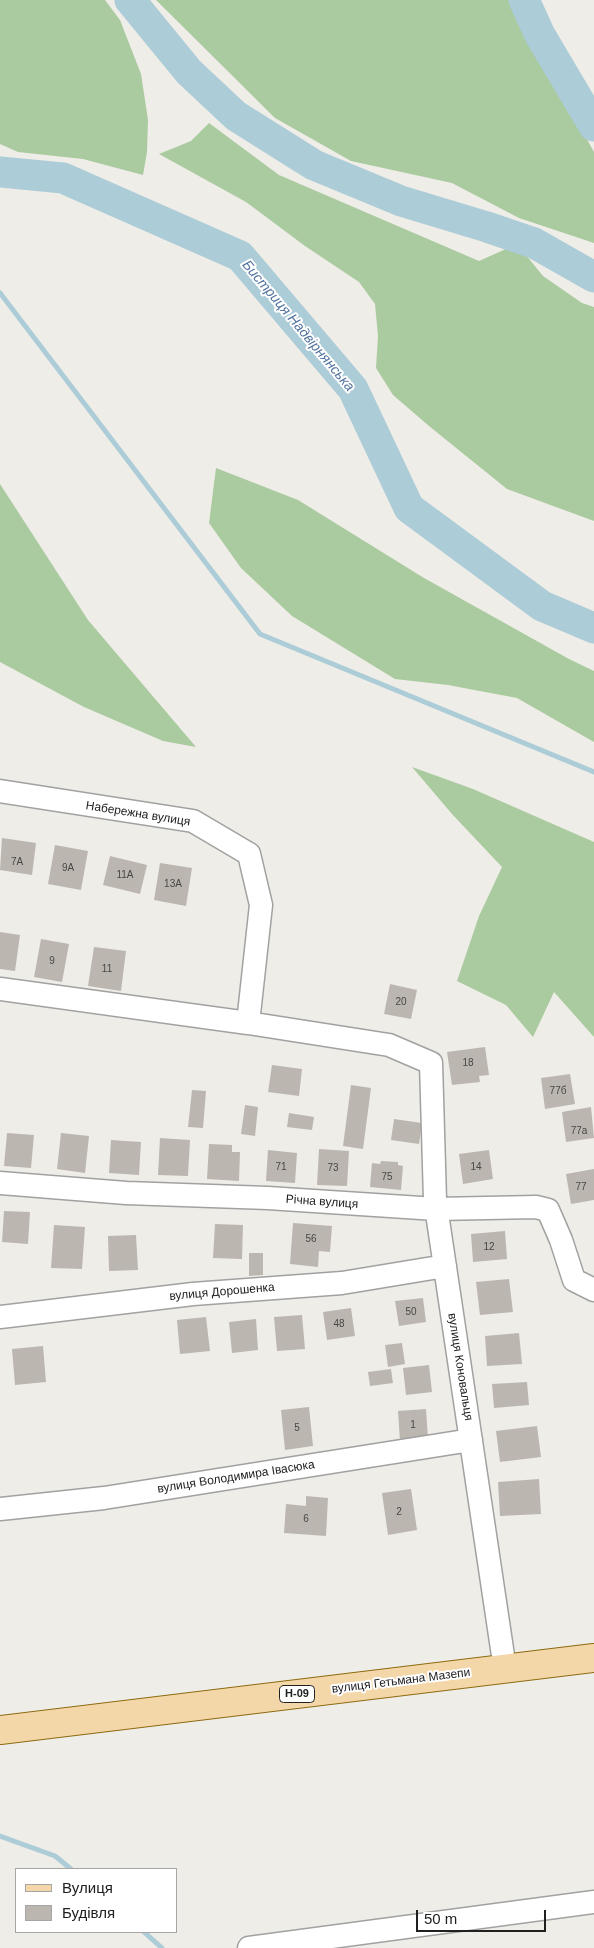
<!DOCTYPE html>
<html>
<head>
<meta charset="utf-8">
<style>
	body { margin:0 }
	#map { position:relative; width:594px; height:1948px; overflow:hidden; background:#efede7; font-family:Helvetica,sans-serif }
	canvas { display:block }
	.legend { position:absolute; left:15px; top:1868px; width:162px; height:65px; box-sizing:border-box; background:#fff; border:1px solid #a6a6a6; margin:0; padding:6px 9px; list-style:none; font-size:15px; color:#202020 }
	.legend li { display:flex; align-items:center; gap:10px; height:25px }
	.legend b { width:25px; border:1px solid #a6a6a6 }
	.scale { position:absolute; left:416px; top:1910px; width:130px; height:22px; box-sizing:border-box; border:2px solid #202020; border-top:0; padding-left:6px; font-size:15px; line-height:18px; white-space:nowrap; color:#202020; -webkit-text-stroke:4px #fff; paint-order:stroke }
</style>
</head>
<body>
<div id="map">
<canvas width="594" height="1948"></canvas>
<ul class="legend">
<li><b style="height:6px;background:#f3d7a9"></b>Вулиця</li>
<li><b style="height:14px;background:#bcb6b0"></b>Будівля</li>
</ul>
<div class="scale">50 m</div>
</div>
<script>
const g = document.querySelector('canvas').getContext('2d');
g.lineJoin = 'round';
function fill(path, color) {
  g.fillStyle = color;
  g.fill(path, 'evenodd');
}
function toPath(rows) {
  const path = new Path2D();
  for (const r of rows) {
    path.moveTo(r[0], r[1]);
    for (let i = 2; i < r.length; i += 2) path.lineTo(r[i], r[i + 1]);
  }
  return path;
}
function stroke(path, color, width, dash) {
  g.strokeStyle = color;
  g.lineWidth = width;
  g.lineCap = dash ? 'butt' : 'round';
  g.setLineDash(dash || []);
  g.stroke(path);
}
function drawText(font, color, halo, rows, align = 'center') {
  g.font = font + ' Helvetica,sans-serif';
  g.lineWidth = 4;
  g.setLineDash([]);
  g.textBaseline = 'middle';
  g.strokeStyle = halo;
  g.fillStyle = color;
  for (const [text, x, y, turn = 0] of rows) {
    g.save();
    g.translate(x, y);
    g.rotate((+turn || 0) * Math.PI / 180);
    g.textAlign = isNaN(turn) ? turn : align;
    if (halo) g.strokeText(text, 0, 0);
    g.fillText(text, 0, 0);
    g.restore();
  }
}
const forest = toPath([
	[0,0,105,0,120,20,141,74,148,120,147,152,143,175,83,159,18,152,0,144],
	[156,0,516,0,558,87,594,152,594,243,519,218,452,183,351,161,275,118],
	[209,123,279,175,479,261,517,244,543,276,582,303,594,307,594,521,507,489,429,426,393,395,376,368,378,336,375,304,359,282,305,246,246,202,159,154,191,141],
	[216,468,298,500,424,578,569,659,594,671,594,742,517,698,448,685,395,679,292,616,241,568,209,523],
	[0,484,88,620,196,747,163,741,84,707,0,662],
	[412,767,473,789,594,842,594,1037,554,992,533,1037,506,1005,457,981,479,916,502,867,452,814]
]);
const stream = toPath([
	[0,293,260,634,594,772],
	[0,1836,55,1856,71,1869],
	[144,1932,162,1948]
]);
const river = toPath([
	[130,0,189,72,236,116,314,165,401,201,487,227,534,243,594,277],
	[524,0,540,35,594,126],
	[0,172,63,178,240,256,353,389,409,508,542,606,594,628]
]);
const building = toPath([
	[2,838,36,843,32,875,0,870],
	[55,845,88,851,81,890,48,884],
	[110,856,147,865,140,894,103,885],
	[160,863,192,868,186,906,154,900],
	[0,932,20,935,15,971,0,969],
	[41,939,69,944,62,982,34,977],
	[94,947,126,951,121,991,88,986],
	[390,984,417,990,411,1019,384,1014],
	[485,1047,489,1075,479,1076,480,1082,452,1085,447,1052],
	[272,1065,302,1069,299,1096,268,1092],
	[570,1074,575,1104,545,1109,541,1078],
	[351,1085,371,1088,363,1149,343,1146],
	[192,1090,206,1091,203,1128,188,1127],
	[245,1105,258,1107,255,1136,241,1134],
	[591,1107,594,1138,566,1142,562,1112],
	[289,1113,314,1117,312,1130,287,1127],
	[394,1119,422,1123,419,1144,391,1140],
	[7,1133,34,1135,31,1168,4,1166],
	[61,1133,89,1136,85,1173,57,1169],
	[160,1138,190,1140,188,1176,158,1175],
	[111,1140,141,1142,139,1175,109,1173],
	[209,1144,232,1145,232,1152,240,1152,239,1181,207,1179],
	[319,1149,349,1151,347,1186,317,1185],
	[268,1150,297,1153,295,1183,266,1181],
	[489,1150,493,1179,463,1184,459,1154],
	[381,1161,398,1162,398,1165,403,1166,401,1190,370,1187,372,1163,380,1164],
	[594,1169,594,1200,571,1204,566,1174],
	[4,1211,30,1212,28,1244,2,1242],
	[293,1223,332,1226,330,1252,319,1251,318,1267,290,1264],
	[215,1224,243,1225,242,1259,213,1258],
	[54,1225,85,1227,82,1269,51,1268],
	[505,1231,507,1259,473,1262,471,1234],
	[136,1235,138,1270,109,1271,108,1236],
	[249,1253,263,1253,263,1275,249,1276],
	[509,1279,513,1312,480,1315,476,1282],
	[423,1298,426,1322,399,1326,395,1301],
	[351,1308,355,1336,327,1340,323,1312],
	[302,1315,305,1349,277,1351,274,1317],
	[206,1317,210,1351,180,1354,177,1320],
	[256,1319,258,1350,232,1353,229,1322],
	[519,1333,522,1364,487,1366,485,1336],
	[402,1343,405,1364,388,1367,385,1345],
	[43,1346,46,1382,15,1385,12,1349],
	[429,1365,432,1392,406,1395,403,1368],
	[391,1369,393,1383,370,1386,368,1372],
	[527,1382,529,1405,494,1408,492,1384],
	[309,1407,313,1446,285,1450,281,1410],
	[426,1409,428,1438,400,1441,398,1411],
	[537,1426,541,1457,500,1462,496,1431],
	[539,1479,541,1514,500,1516,498,1482],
	[411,1489,417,1530,388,1535,382,1493],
	[306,1496,328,1498,326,1536,284,1533,286,1504,306,1506]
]);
const minor = toPath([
	[0,791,193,821,249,854,261,905,248,1023,389,1045,431,1063,435,1200,505,1669],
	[0,989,248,1023],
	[0,1183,126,1193,268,1198,436,1209,536,1207,548,1210,561,1240,574,1280,594,1290],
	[0,1317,193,1294,342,1283,445,1266],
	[0,1509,104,1498,471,1440],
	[249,1948,594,1902]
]);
const major = toPath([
	[0,1730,594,1658]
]);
const numberNames = [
	["7А",17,862],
	["9А",68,868],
	["11А",125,875],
	["13А",173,884],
	["9",52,961],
	["11",107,969],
	["20",401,1002],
	["18",468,1063],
	["77б",558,1091],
	["77а",579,1131],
	["71",281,1167],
	["14",476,1167],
	["73",333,1168],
	["75",387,1177],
	["77",581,1187],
	["56",311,1239],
	["12",489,1247],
	["50",411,1312],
	["48",339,1324],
	["1",413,1425],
	["5",297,1428],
	["2",399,1512],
	["6",306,1519]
];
const shields = [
	[297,1694,35]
];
const shieldNames = [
	["Н-09",297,1694]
];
const streetNames = [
	["Набережна вулиця",138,814,9],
	["Річна вулиця",322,1202,4],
	["вулиця Дорошенка",222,1292,-5],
	["вулиця Коновальця",460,1367,81],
	["вулиця Володимира Івасюка",236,1477,-9],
	["вулиця Гетьмана Мазепи",401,1681,-7]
];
const waterNames = [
	["Бистриця Надвірнянська",298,326,50]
];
fill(forest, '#aacaa0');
stroke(stream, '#acccd8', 5);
stroke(river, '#acccd8', 31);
fill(building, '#bcb6b0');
stroke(minor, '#a1a1a1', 25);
stroke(major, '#8c6a10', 30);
stroke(minor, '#fff', 22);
stroke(major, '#f3d7a9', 28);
drawText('10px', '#474644', null, numberNames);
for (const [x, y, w] of shields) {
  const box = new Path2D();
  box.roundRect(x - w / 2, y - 8.5, w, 17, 4);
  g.fillStyle = '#fff';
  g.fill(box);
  stroke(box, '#202020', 1);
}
drawText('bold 11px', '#202020', null, shieldNames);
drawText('12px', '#202020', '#fff', streetNames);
drawText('italic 14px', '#52749f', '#fff', waterNames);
</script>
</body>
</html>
